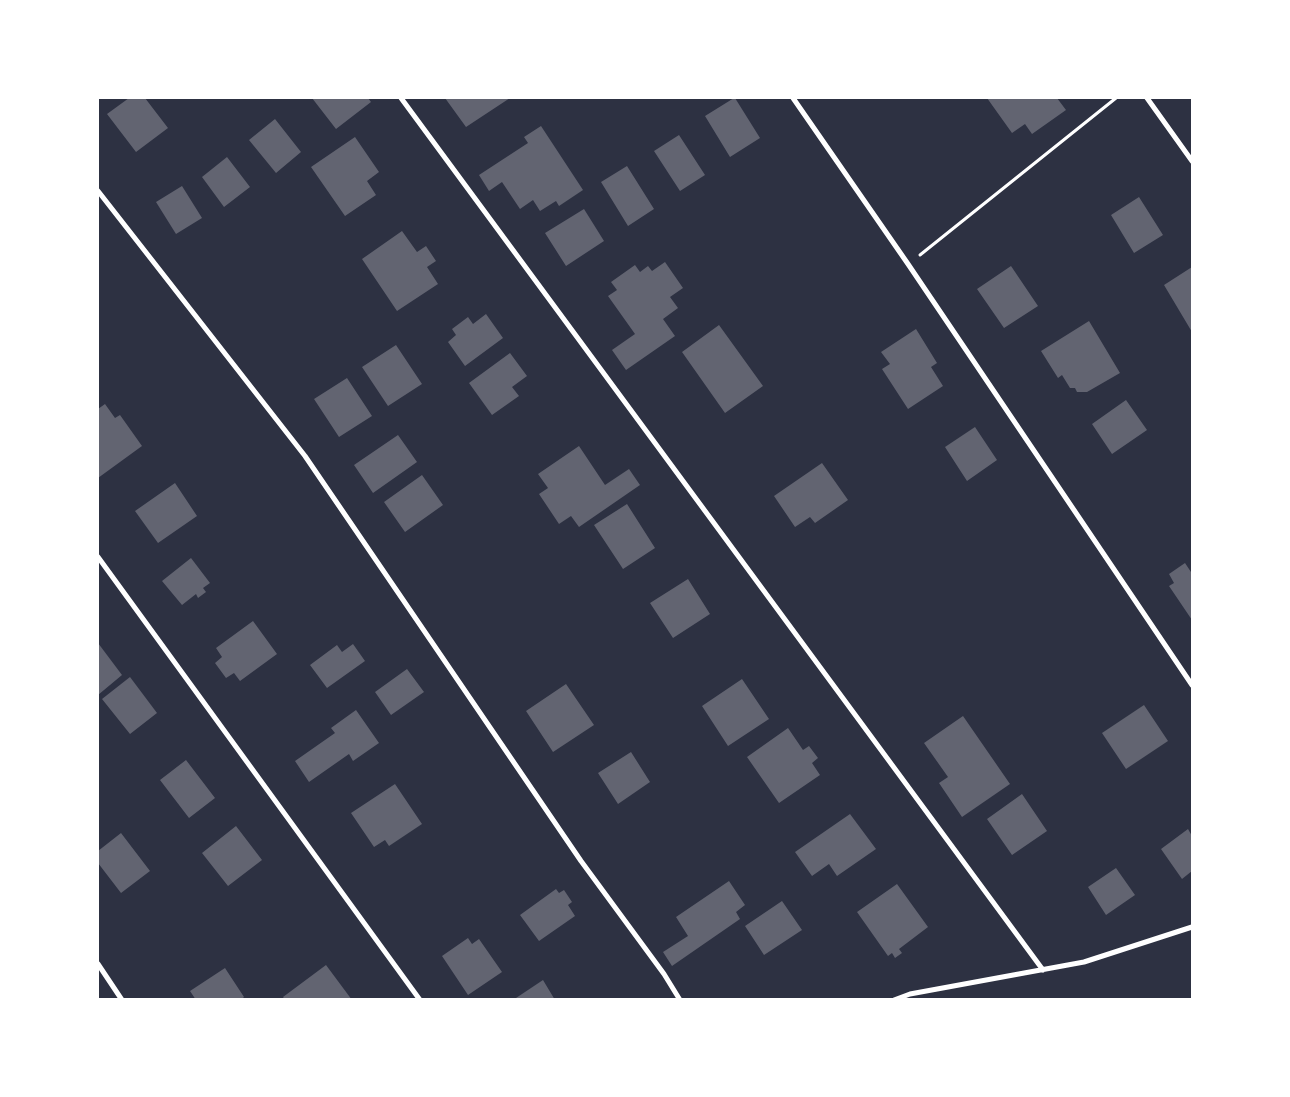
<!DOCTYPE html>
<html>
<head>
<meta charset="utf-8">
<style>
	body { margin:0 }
	#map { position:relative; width:1290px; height:1097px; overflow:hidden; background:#2d3142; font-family:"DejaVu Sans",sans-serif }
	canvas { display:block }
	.frame { position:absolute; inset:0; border:99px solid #fff; pointer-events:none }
</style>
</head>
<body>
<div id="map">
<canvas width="1290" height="1097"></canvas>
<div class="frame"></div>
</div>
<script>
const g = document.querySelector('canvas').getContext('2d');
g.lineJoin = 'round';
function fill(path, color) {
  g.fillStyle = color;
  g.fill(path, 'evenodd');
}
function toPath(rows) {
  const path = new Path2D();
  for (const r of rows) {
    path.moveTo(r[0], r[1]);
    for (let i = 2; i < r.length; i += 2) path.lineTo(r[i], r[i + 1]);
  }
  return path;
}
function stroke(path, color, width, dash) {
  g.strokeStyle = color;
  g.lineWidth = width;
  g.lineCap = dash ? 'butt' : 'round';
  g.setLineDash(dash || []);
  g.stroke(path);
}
const building = toPath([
	[129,98,145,98,168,128,136,152,107,114],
	[312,98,368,98,371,102,336,129],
	[445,98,510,98,466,127],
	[734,98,735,98,760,138,730,157,705,116],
	[987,98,1057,98,1066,110,1032,134,1025,124,1012,133],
	[275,119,301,152,276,173,249,140],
	[541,126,583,190,559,206,556,201,540,211,533,200,520,209,502,182,489,191,479,175,528,143,524,137],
	[679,135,705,175,680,191,654,151],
	[355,137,379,172,367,181,376,195,345,216,311,167],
	[227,157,250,187,224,207,202,177],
	[627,166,654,209,628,226,601,182],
	[182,186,202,218,176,234,156,202],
	[1139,197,1163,235,1134,253,1111,215],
	[584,209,604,241,566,266,545,233],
	[402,231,417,252,426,246,436,261,427,267,438,284,397,311,362,259],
	[665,262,683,288,670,297,678,308,663,319,675,336,626,370,612,350,635,334,608,296,617,290,611,282,635,265,640,272,648,266,652,271],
	[1011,266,1038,306,1004,328,977,289],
	[1192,267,1192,332,1164,285],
	[486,314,503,338,465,366,448,342,456,335,452,329,468,317,473,324],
	[1089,321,1120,373,1087,392,1077,392,1075,388,1070,388,1062,375,1058,378,1041,351],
	[719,325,763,386,725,413,682,352],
	[916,329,937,363,931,367,943,386,908,409,882,369,890,364,881,352],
	[396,345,422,384,388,406,362,367],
	[510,353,527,376,512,387,519,396,492,415,469,383],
	[347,378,372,416,339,437,314,399],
	[1126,400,1147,430,1112,454,1092,424],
	[105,404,115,418,120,415,142,446,98,478,98,409],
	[975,427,997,460,967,481,945,447],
	[398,435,417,462,373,493,354,465],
	[579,446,605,485,629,469,640,485,579,527,571,516,559,524,539,494,548,488,538,474],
	[822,463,848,500,815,523,810,517,795,527,774,496],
	[422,475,443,505,405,532,384,502],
	[175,483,197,516,158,543,135,511],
	[627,504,655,548,623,569,594,525],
	[191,558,210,583,203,588,206,592,198,598,196,594,182,605,162,581],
	[1185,563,1191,572,1192,571,1192,620,1169,586,1174,583,1169,574],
	[688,579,710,614,673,638,650,603],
	[253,621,277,654,240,681,234,673,226,678,215,663,222,657,216,648],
	[98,643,122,675,98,695],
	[353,644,365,661,327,688,310,665,337,645,342,652],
	[407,669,424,692,391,715,375,692],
	[130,677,157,713,130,734,102,699],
	[742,679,769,719,728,746,702,706],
	[566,684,594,725,553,752,526,711],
	[1144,705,1168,741,1126,769,1102,733],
	[356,710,379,743,353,761,349,754,309,782,295,761,335,733,331,728],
	[963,716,1010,784,962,817,939,783,948,777,924,743],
	[788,728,803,750,809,746,818,758,812,763,820,775,779,803,747,757],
	[631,752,650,782,618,804,598,773],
	[186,760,215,798,189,818,160,780],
	[395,784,422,824,389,846,385,840,374,847,351,813],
	[1022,794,1047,831,1012,855,987,819],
	[850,814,876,849,837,876,829,864,812,876,795,852],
	[236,826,262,860,228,886,202,853],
	[1188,829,1192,836,1192,871,1182,879,1161,849],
	[121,833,150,871,121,893,98,863,98,851],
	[1116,868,1135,895,1106,915,1088,887],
	[729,881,745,905,736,912,740,919,672,966,663,952,688,936,676,917],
	[897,884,928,927,899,949,902,953,895,958,892,953,888,956,857,912],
	[556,889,559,893,564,890,572,902,568,905,575,916,539,941,520,915],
	[782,901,802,930,764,955,745,926],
	[468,938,472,944,479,939,502,972,468,995,442,956],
	[326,965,352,1000,285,1000,283,997],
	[225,968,244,997,241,1000,196,1000,190,991],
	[543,980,555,1000,513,1000]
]);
const path = toPath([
	[920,255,1116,98]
]);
const minor = toPath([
	[401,98,1043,970],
	[793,98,908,264,1192,685],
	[1147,98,1192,161],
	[98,191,305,456,581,861,664,974,680,1000],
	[98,557,420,1000],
	[98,964,122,1000],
	[894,1000,910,994,1084,962,1192,927]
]);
fill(building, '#626471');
stroke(path, '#fff', 3);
stroke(minor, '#fff', 5);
</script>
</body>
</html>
